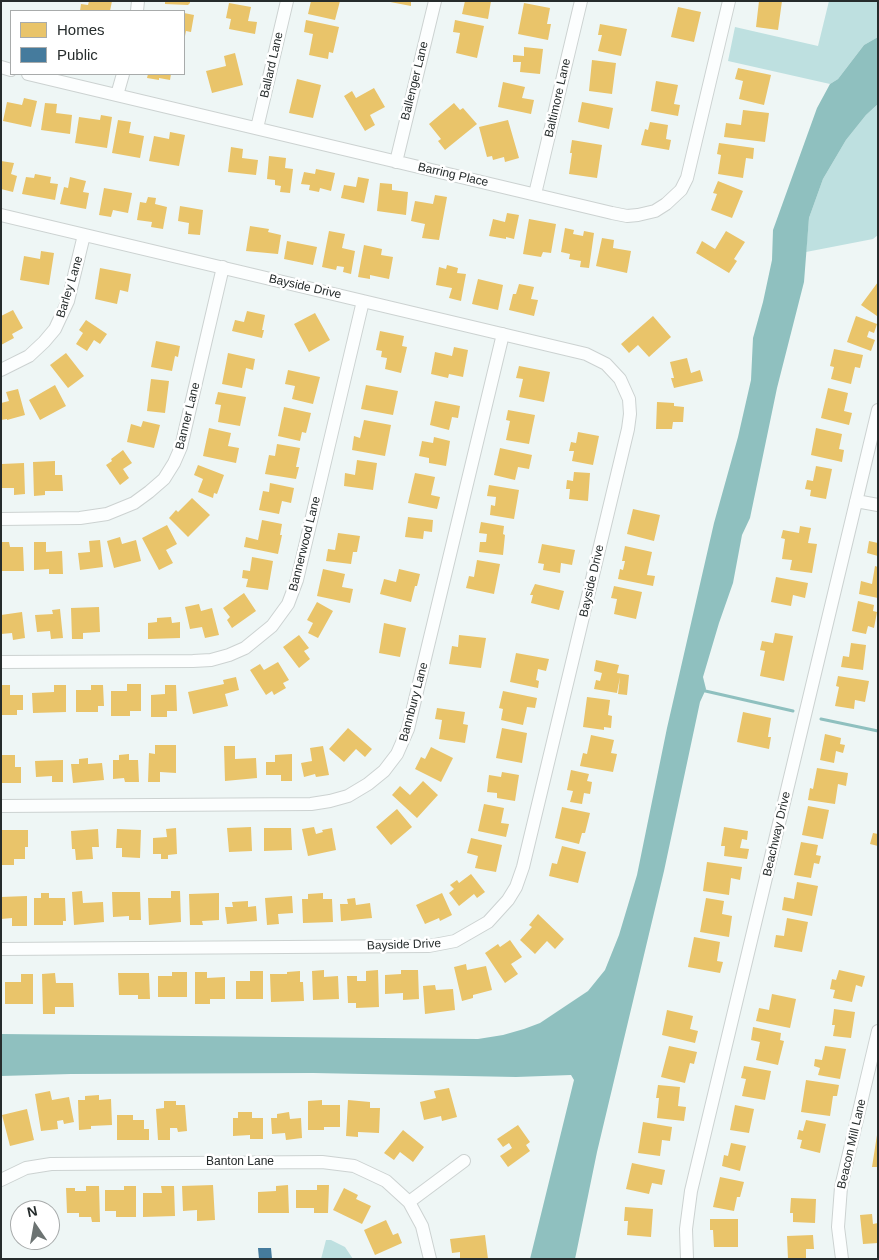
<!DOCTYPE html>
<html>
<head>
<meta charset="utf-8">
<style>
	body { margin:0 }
	#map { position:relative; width:879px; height:1260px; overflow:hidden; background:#eef6f5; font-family:Arial,sans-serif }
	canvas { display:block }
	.frame { position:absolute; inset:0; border:2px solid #262c2c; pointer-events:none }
	.legend { position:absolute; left:10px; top:10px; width:175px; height:65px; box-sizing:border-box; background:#fff; border:1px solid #a8abab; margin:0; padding:6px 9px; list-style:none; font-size:15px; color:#262c2c }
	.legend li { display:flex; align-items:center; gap:10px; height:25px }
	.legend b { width:25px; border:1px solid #a8abab }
	.north { position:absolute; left:10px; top:1200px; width:50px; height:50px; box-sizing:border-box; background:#fff; border:1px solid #a8abab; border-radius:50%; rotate:348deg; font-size:14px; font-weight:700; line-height:20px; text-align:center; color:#262c2c }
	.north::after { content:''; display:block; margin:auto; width:18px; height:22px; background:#6c7372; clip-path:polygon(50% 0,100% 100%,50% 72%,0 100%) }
</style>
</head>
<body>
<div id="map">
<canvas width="879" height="1260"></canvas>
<div class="frame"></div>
<ul class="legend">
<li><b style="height:14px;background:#e9c46a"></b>Homes</li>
<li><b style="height:14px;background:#457b9d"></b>Public</li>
</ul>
<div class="north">N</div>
</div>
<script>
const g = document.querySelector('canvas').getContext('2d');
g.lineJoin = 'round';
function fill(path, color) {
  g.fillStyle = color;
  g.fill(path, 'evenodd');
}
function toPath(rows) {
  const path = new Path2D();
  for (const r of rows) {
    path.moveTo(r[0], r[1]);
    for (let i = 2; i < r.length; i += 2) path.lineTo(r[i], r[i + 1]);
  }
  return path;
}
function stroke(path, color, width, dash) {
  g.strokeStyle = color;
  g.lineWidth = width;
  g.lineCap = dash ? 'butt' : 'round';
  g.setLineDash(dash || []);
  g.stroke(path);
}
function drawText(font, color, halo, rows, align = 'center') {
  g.font = font + ' Arial,sans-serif';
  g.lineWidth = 5;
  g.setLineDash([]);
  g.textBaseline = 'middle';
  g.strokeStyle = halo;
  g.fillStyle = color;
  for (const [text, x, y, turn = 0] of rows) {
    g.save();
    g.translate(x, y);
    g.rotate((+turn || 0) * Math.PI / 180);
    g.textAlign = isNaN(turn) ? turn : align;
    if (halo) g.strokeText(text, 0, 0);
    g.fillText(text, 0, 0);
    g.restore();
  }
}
const green = toPath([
	[829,1,878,1,878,37,864,45,838,79,830,84,728,61,735,27,818,46],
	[878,104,878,235,873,239,806,252,809,218,823,179,846,140,866,115],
	[326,1240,331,1240,345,1247,353,1259,321,1259]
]);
const water = toPath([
	[878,37,878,104,866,115,846,140,823,179,809,218,804,282,777,388,750,518,742,535,733,583,719,623,703,677,706,689,700,702,664,871,597,1152,575,1259,530,1259,574,1080,571,1075,516,1077,313,1073,71,1074,1,1076,1,1034,478,1039,503,1035,524,1029,540,1023,588,991,605,970,619,935,637,875,667,728,714,523,738,437,751,380,753,338,763,302,772,260,773,230,817,108,830,84,838,79,864,45]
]);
const homes = toPath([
	[89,1,112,1,110,11,80,11,81,4,88,5],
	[165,1,190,1,190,3,188,5,165,4],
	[311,1,340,1,335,20,308,14],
	[385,1,411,1,411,6],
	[465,1,491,1,488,19,462,14],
	[759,1,782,1,778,30,756,27],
	[229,3,251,7,248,21,257,22,255,34,229,29,231,19,226,18],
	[524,3,550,8,547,24,551,24,548,40,518,34],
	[678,7,701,12,694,42,671,37],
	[184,13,194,15,191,32,186,31,185,36],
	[306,20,339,27,333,53,329,52,328,59,309,55,313,34,304,32],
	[455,20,484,26,477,58,456,53,460,33,453,32],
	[600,24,627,29,621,56,598,51,602,35,598,35],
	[524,47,543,49,540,74,520,72,521,62,513,62,513,55,524,56],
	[235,53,243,85,212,93,206,71,226,66,224,56],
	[592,60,616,63,612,94,589,91],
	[738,68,771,75,764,105,739,99,743,81,735,79],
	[148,74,171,74,170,80,159,78,159,80,147,78],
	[297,79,321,85,313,118,289,113],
	[656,81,678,85,674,104,680,105,678,116,651,111],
	[503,82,525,87,522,98,534,100,531,114,498,107],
	[374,88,385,107,370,115,375,125,365,131,344,96,352,91,356,98],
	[24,98,37,101,31,127,3,121,7,102,22,105],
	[582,102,613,108,609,129,578,122],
	[45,103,57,104,56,113,72,115,70,134,41,130],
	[454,103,460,110,463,108,477,124,445,150,438,141,441,139,429,124],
	[743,110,769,113,765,142,724,137,726,123,741,125],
	[101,115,112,117,107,148,75,143,79,117,100,120],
	[118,120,131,122,129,133,144,136,140,158,112,153],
	[508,120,519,158,505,162,504,157,493,160,492,156,487,157,479,127],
	[650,122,668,125,666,139,671,140,669,150,641,145,645,129,648,130],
	[170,132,185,135,179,166,149,161,154,136,169,139],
	[572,140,602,145,597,178,569,174,572,153,570,153],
	[719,143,754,148,753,159,746,158,743,178,718,174,721,155,717,154],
	[231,147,243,149,242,158,258,160,256,175,228,172],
	[269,156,286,158,285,168,293,169,290,193,280,192,281,186,275,185,275,180,267,179],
	[1,161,14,163,11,174,17,176,13,192,1,189],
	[316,169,335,173,331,191,320,188,319,192,309,190,310,185,301,184,304,172,315,174],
	[35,174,51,177,50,183,58,184,55,200,22,194,26,177,34,178],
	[70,177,86,181,83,192,89,193,86,209,60,204,64,187,68,188],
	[358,177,369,179,364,203,341,198,344,185,356,187],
	[718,181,743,191,732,218,711,210,717,194,713,193],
	[380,183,392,184,392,190,408,192,406,215,377,211],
	[104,188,132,193,128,213,113,210,111,217,99,215],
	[435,195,447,197,439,240,422,238,425,224,411,221,415,201,433,204],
	[148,197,156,198,155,204,167,207,163,229,151,227,152,222,137,220,140,202,146,203],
	[180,206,203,210,200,235,188,234,189,223,178,221],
	[507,213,519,215,514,239,506,237,506,239,489,236,493,219,505,222],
	[529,219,556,224,551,253,543,252,541,257,523,254],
	[250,226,269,229,268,232,281,235,278,254,246,251],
	[565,228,574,230,573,234,583,236,584,231,594,233,589,268,580,267,581,261,569,259,570,254,561,252],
	[329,231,345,234,342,248,355,251,351,274,343,272,344,267,337,266,336,270,322,267],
	[726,231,745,242,734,259,737,261,729,273,696,253,702,241,715,249],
	[602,238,614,240,613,248,631,251,627,273,596,266],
	[287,241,317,247,313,265,284,259],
	[364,245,382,249,381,255,393,257,389,279,370,275,370,279,358,277],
	[41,251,54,253,49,285,20,280,24,256,40,259],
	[447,265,458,268,457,273,466,274,461,301,449,298,452,288,436,285,439,267,446,269],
	[100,268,131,274,128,292,120,290,117,304,95,299],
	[478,279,503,285,498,310,472,304],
	[878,282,878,315,877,316,861,305],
	[519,284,534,287,531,299,538,300,534,316,509,310,513,294,516,294],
	[13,310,23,328,12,334,14,338,1,345,1,316],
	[247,311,265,315,262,330,264,330,262,338,232,331,235,320,244,322],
	[315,313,330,340,309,352,294,324],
	[653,316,671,337,649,357,638,345,629,353,621,344],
	[856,316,877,324,874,333,869,331,867,337,875,340,871,351,847,342],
	[86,320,107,334,100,344,94,340,87,351,76,344,83,333,79,330],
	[380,331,404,336,402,346,407,347,401,373,385,369,387,358,381,357,382,351,376,350],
	[156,341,180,346,178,357,175,356,172,371,151,367],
	[454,347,468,350,463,377,449,374,448,378,431,374,435,352,452,356],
	[834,349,863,355,860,368,855,367,851,384,831,379,834,367,830,366],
	[66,353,84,376,68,388,50,365],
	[228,353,255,359,253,370,246,368,242,388,222,384],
	[687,358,691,373,700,370,703,381,674,388,671,378,674,378,670,362],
	[519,366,550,372,544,402,519,397,523,379,516,378],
	[288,370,320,377,313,404,292,399,295,386,285,384],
	[151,379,169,381,165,413,147,411],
	[55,385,66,406,40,420,29,400],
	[366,385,398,391,393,415,361,409],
	[828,388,848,393,844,411,852,413,849,425,821,418],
	[18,389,25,415,7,420,7,419,1,420,1,403,9,401,6,392],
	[218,392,246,397,240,426,218,422,221,405,215,404],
	[435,401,460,406,458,418,452,417,449,430,430,425],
	[657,402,674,403,674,406,684,407,683,422,673,422,672,429,656,429],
	[284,407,311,413,306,433,302,432,300,441,278,436],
	[508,410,535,415,529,444,506,440,510,421,506,420],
	[364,420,391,425,385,456,352,450,354,436,360,438],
	[143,421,160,425,154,448,127,442,131,424,141,427],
	[209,428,231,433,228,446,239,448,236,463,203,456],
	[816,428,842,434,839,449,844,450,842,462,811,455],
	[578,432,599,436,593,465,572,461,574,451,569,451,571,442,576,443],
	[434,437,450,441,446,466,429,463,429,458,419,456,422,441,433,443],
	[277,444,300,448,296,467,299,467,296,479,265,474,269,455,275,456],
	[500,448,532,455,529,469,518,467,515,480,494,475],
	[123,450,132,463,123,469,129,478,120,485,106,465,112,461,111,459],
	[357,460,377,463,373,490,344,486,345,473,355,475],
	[55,461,55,475,62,475,63,491,45,491,45,495,34,496,33,462],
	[24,463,25,494,14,495,14,488,1,488,2,464],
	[198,465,224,475,217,494,214,493,213,498,198,492,203,479,194,475],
	[816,466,832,469,826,499,810,496,811,490,805,489,807,480,813,481],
	[574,472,590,473,588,501,569,499,570,489,566,489,567,480,573,481],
	[415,473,435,477,431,495,440,497,437,509,408,503],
	[270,483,294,488,291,503,282,501,279,514,259,510,263,491,269,492],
	[489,485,519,490,514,519,490,515,491,505,495,506,496,497,487,496],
	[192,498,210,515,188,537,169,518,176,510,178,512],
	[633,509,660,515,654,541,627,534],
	[408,517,433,520,432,532,424,531,423,539,405,537],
	[262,520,282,524,280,535,282,535,278,554,244,547,246,537,258,540],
	[481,522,504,526,503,534,505,535,503,555,479,552,480,542,486,542,487,534,479,533],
	[167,525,177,544,166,550,173,563,159,570,142,538],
	[800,526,811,528,808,543,817,544,812,573,790,570,792,560,782,559,785,539,781,538,783,530,799,533],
	[338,533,360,536,357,552,353,552,351,564,326,561,328,549,335,550],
	[120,537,122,544,136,540,141,561,114,568,107,541],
	[100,540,103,567,80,570,78,553,90,552,89,541],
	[869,541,878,543,878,556,867,553],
	[1,542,9,542,10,547,23,547,24,571,1,571],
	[34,542,46,542,46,552,62,551,63,574,49,574,49,569,34,570],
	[542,544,575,550,572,565,561,563,560,573,543,570,544,564,538,563],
	[625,546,652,552,647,575,655,576,653,586,618,579,620,569,623,570,625,561,622,561],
	[252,557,273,561,268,590,246,587,248,579,242,578,243,570,250,571],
	[477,560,500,564,494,594,466,588,469,576,474,577],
	[875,566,878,567,878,598,859,594,861,581,872,584],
	[323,569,345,574,342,587,353,589,350,603,317,596],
	[399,569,420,574,417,586,415,586,411,602,380,594,384,579,396,582],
	[776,577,808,583,805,598,793,595,791,606,771,602],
	[535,584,564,591,559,610,531,603,533,595,530,595],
	[614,586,642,592,636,619,614,614,617,599,611,598],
	[244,593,256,611,232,628,227,620,230,617,223,608],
	[858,601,874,605,873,611,877,612,874,628,868,626,866,634,852,631],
	[317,602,333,611,318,638,308,633,313,623,307,620],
	[199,604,201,611,212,608,219,635,205,638,202,627,190,629,185,607],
	[99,607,100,632,83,633,83,639,72,639,71,608],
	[60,609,63,638,51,639,50,631,37,632,35,615,53,614,52,610],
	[22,612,25,638,13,640,12,633,1,634,1,615],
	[171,617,172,623,180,622,180,638,148,639,148,623,157,622,157,618],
	[384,623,406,628,400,657,379,653],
	[775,633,793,636,784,681,760,676,765,651,760,650,762,641,773,643],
	[299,635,309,648,304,651,310,659,299,668,283,647],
	[459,635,486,638,481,668,449,664,452,646,458,647],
	[851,643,866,645,863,670,841,667,843,656,849,657],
	[516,653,549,659,546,671,538,669,536,680,539,681,538,688,510,682],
	[596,660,619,665,617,673,629,675,627,695,618,694,620,677,617,693,594,689,596,680,600,681,602,673,594,671],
	[278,662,289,680,283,683,286,688,274,695,272,691,266,695,250,670,260,664,264,670],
	[838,676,869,681,865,702,855,700,854,709,835,706,839,687,836,686],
	[236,677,239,690,225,694,228,706,193,714,188,692,224,684,223,680],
	[127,684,141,684,141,711,130,711,130,716,111,716,111,691,127,691],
	[1,685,10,685,10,695,23,695,23,710,17,710,17,715,1,715],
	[54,685,66,685,66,712,33,713,32,693,54,692],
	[91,685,103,685,104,706,98,706,98,712,76,712,76,690,91,690],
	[165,685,176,685,177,711,167,711,167,717,151,717,151,695,165,694],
	[503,691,537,698,535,708,527,707,523,725,501,720,503,709,499,708],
	[587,697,610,700,608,715,612,716,611,728,604,727,604,730,583,727],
	[437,708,465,712,463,724,468,725,465,743,439,739,442,720,435,719],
	[743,712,771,718,768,737,771,737,769,749,737,742],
	[348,728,372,749,365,757,356,749,344,762,329,749],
	[502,728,527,733,522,763,496,758],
	[825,734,841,738,840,744,845,745,843,753,836,751,834,763,820,760],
	[591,735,614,740,611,753,617,754,613,772,580,766,583,753,587,754],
	[155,745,176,745,176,773,160,772,160,782,148,782,149,753,155,754],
	[224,746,235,746,235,759,256,758,257,778,225,781],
	[323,746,329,775,316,777,315,774,304,777,301,763,312,761,310,748],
	[431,747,453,758,441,782,415,769,421,757,425,759],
	[129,754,129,760,138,760,139,782,125,782,124,778,113,779,113,760,119,760,119,755],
	[292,754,292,781,281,781,281,775,266,775,266,762,275,762,275,755],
	[1,755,15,755,15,767,21,767,21,783,1,783],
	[88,758,88,764,102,763,104,780,73,783,71,764,79,764,79,759],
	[63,760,63,782,52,782,52,776,36,777,35,761],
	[817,768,848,773,846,786,838,784,835,804,808,800,810,788,813,789],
	[571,770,589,774,587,781,592,782,590,794,584,793,582,804,570,802,573,791,567,790],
	[502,772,519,775,515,801,497,798,497,793,487,792,489,775,501,777],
	[423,781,438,795,417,818,392,795,400,786,410,795],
	[484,804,504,808,501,823,509,824,506,837,478,831],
	[808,806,829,810,823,839,802,835],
	[562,807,590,813,585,833,582,833,579,844,555,838],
	[397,809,412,827,391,845,376,827],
	[251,827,252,851,229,852,227,828],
	[314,827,316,834,323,832,322,830,332,828,336,850,308,856,302,829],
	[724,827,748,831,747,840,742,839,740,848,749,849,747,859,724,856,725,846,721,846],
	[176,828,177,854,168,855,168,859,161,859,161,854,153,854,153,838,167,837,166,829],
	[264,828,291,828,292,850,264,851],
	[98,829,99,847,92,847,93,859,76,860,75,849,72,849,71,831],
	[117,829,141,830,140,858,122,857,122,848,116,848],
	[1,830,28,830,28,847,25,847,25,859,14,859,14,865,1,865],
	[873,833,878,834,878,846,870,844],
	[471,838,502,845,496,872,475,868,478,856,467,853],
	[801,842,818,845,816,855,821,856,819,864,814,863,811,878,794,875],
	[562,846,586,852,578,883,549,876,552,863,557,864],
	[707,862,742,867,740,880,731,878,729,895,703,891],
	[471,874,485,892,477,898,474,894,459,906,449,893,454,889,450,885,457,880,459,883],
	[797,882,818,886,812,916,782,910,784,897,794,899],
	[82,891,83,903,103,902,104,922,74,925,72,892],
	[171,891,180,891,181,922,149,925,148,898,171,898],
	[112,892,140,892,141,920,129,920,129,916,113,917],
	[41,893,49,893,49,898,65,898,66,921,63,921,63,925,34,925,34,898,41,898],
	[219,893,219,920,202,921,203,925,190,925,189,894],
	[323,893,323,899,332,899,333,922,303,923,302,899,308,899,308,894],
	[442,893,452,915,440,921,439,918,425,924,416,905],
	[27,896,27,926,12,926,12,918,1,919,1,897],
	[292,896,293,913,278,914,279,924,267,925,265,898],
	[355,898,356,905,370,903,372,918,341,921,340,904,348,904,347,899],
	[706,898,724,901,722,914,732,916,729,937,700,932],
	[248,901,248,907,256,906,257,921,227,924,225,907,233,907,232,902],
	[538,914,564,939,555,949,547,941,535,954,520,940,532,927,529,925],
	[787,918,808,922,802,952,774,947,776,935,784,936],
	[694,937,720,942,717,961,723,962,720,973,688,967],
	[510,940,522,957,511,964,518,974,505,983,485,953,498,944,500,947],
	[466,964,467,970,486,966,492,990,473,995,473,998,462,1001,454,967],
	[324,970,324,977,338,976,339,999,313,1000,312,971],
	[378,970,379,1007,356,1008,356,1003,348,1003,347,976,357,976,357,981,366,981,366,971],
	[401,970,418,970,419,999,403,1000,403,993,385,994,385,975,401,974],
	[839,970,865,976,862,987,856,985,852,1002,833,998,835,990,830,989,832,979,836,980],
	[250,971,263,971,263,999,236,999,236,981,250,981],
	[300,971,300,982,303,982,304,1001,271,1002,270,974,287,974,287,972],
	[172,972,187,972,187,997,158,997,158,976,172,976],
	[195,972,207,972,207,978,225,977,225,999,210,999,210,1004,195,1004],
	[55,973,56,983,73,983,74,1007,55,1007,55,1014,43,1014,42,974],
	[118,973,149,973,150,999,138,999,138,995,119,995],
	[21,974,33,974,33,1004,5,1004,5,982,21,982],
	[435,985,436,990,453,989,455,1010,425,1014,423,986],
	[772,994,796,999,790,1028,756,1021,759,1008,769,1010],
	[834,1009,855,1012,851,1038,833,1036,835,1025,832,1025],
	[667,1010,693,1016,690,1029,698,1031,695,1043,662,1035],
	[753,1027,781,1033,780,1040,784,1041,778,1065,756,1060,760,1042,751,1040],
	[669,1046,697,1052,694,1064,690,1063,685,1083,661,1077],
	[825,1046,846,1049,840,1079,818,1075,820,1068,814,1066,815,1059,822,1060],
	[744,1066,771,1071,765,1100,742,1096,746,1079,741,1078],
	[806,1080,839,1085,837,1096,833,1096,830,1116,801,1112],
	[658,1085,680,1087,678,1106,686,1107,684,1121,657,1118,659,1098,656,1098],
	[449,1088,457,1117,442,1121,441,1116,424,1120,420,1102,436,1098,434,1091],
	[50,1091,52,1100,69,1097,74,1122,64,1124,63,1120,57,1121,58,1129,41,1131,35,1094],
	[99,1095,99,1100,111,1099,112,1125,91,1126,91,1129,79,1130,78,1100,85,1100,85,1096],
	[322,1100,322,1105,340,1105,340,1127,324,1127,324,1130,308,1130,308,1101],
	[348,1100,370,1102,370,1108,380,1108,379,1133,358,1132,358,1137,346,1136],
	[164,1101,176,1101,176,1105,185,1105,187,1131,178,1132,177,1128,170,1128,170,1140,158,1140,156,1109,164,1108],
	[735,1105,754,1109,749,1133,730,1130],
	[27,1109,34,1140,10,1146,2,1115],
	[238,1112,252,1112,252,1118,263,1118,263,1139,250,1139,250,1135,233,1136,233,1118,238,1118],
	[289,1112,290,1119,301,1118,302,1138,286,1140,285,1133,272,1134,271,1118,277,1118,277,1114],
	[117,1115,133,1115,133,1120,144,1120,144,1129,149,1129,149,1140,117,1140],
	[806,1120,826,1124,820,1153,800,1148,802,1140,797,1139,799,1130,803,1131],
	[643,1122,672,1127,670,1141,662,1140,660,1156,638,1153],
	[518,1125,530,1142,526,1145,530,1151,508,1167,500,1156,512,1148,509,1143,503,1147,497,1139],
	[403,1130,424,1147,413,1162,400,1152,394,1160,384,1153],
	[877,1135,878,1135,878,1167,872,1167],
	[731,1143,746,1146,740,1171,722,1166,724,1155,728,1156],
	[632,1163,665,1170,662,1185,652,1183,649,1194,626,1189],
	[720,1177,744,1182,740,1197,737,1197,734,1211,713,1207],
	[213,1185,215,1220,197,1221,197,1210,183,1211,182,1186],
	[288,1185,289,1213,258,1213,258,1192,276,1191,276,1186],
	[317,1185,329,1185,328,1213,314,1213,314,1208,296,1208,296,1190,317,1190],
	[86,1186,99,1186,100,1222,92,1222,91,1217,79,1217,79,1213,67,1213,66,1188,75,1188,75,1191,86,1191],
	[124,1186,136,1186,136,1217,116,1217,116,1211,105,1211,105,1190,124,1190],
	[161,1186,174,1186,175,1216,143,1217,143,1193,162,1193],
	[344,1188,358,1195,356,1199,371,1206,362,1224,333,1210],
	[791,1198,816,1199,815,1223,793,1222,793,1213,790,1213],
	[625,1207,653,1209,651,1237,627,1235,628,1221,624,1221],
	[872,1214,873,1224,878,1223,878,1243,863,1244,860,1215],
	[710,1219,738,1219,738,1247,714,1247,713,1230,710,1230],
	[386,1220,393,1235,398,1233,402,1243,375,1255,364,1230],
	[485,1235,488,1259,460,1259,460,1252,452,1253,450,1239],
	[813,1235,814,1249,806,1249,806,1259,788,1259,787,1236]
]);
const public = toPath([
	[258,1248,271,1248,272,1259,259,1259]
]);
const stream = toPath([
	[701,690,793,711],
	[821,719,878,731]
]);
const street = toPath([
	[137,11,138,1],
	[1,67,11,70],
	[28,74,612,213,627,216,638,215,655,211,666,204,681,190,687,178,729,1],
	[117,95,123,74],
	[257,128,287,1],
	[396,162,435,1],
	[535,194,581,1],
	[1,215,586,354,606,364,620,379,629,399,630,414,628,429,523,867,516,887,508,900,488,922,455,941,429,946,1,949],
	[1,370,29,356,44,342,55,329,68,301,84,235],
	[856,501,878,505],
	[1,519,80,518,107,514,134,503,149,492,164,479,174,463,181,447,223,267],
	[1,662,193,661,211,660,229,655,245,648,272,626,288,604,297,580,363,301],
	[1,806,311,804,330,801,348,796,368,784,384,771,397,754,408,729,503,334],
	[1,1180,26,1168,51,1164,322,1162,354,1166,386,1181,409,1202,422,1226,430,1259],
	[409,1202,464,1161],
	[687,1259,686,1229,691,1191,878,410],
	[842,1259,838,1227,841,1187,878,1031]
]);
const streetNames = [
	["Ballard Lane",272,65,-77],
	["Ballenger Lane",415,81,-76],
	["Baltimore Lane",558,98,-77],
	["Barring Place",453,175,13],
	["Barley Lane",70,287,-73],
	["Bayside Drive",305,287,13],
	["Banner Lane",188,416,-76],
	["Bannerwood Lane",305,544,-76],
	["Bayside Drive",592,581,-77],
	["Bannbury Lane",414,702,-75],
	["Beachway Drive",777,834,-77],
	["Bayside Drive",404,945,-2],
	["Beacon Mill Lane",852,1144,-77],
	["Banton Lane",240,1162]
];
fill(green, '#bee0e0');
fill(water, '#8fc0bf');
fill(homes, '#e9c46a');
fill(public, '#457b9d');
stroke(stream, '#8fc0bf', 3);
stroke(street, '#ccd2d1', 14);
stroke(street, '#fcfefe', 12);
drawText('12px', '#262c2c', '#fff', streetNames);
</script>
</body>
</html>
